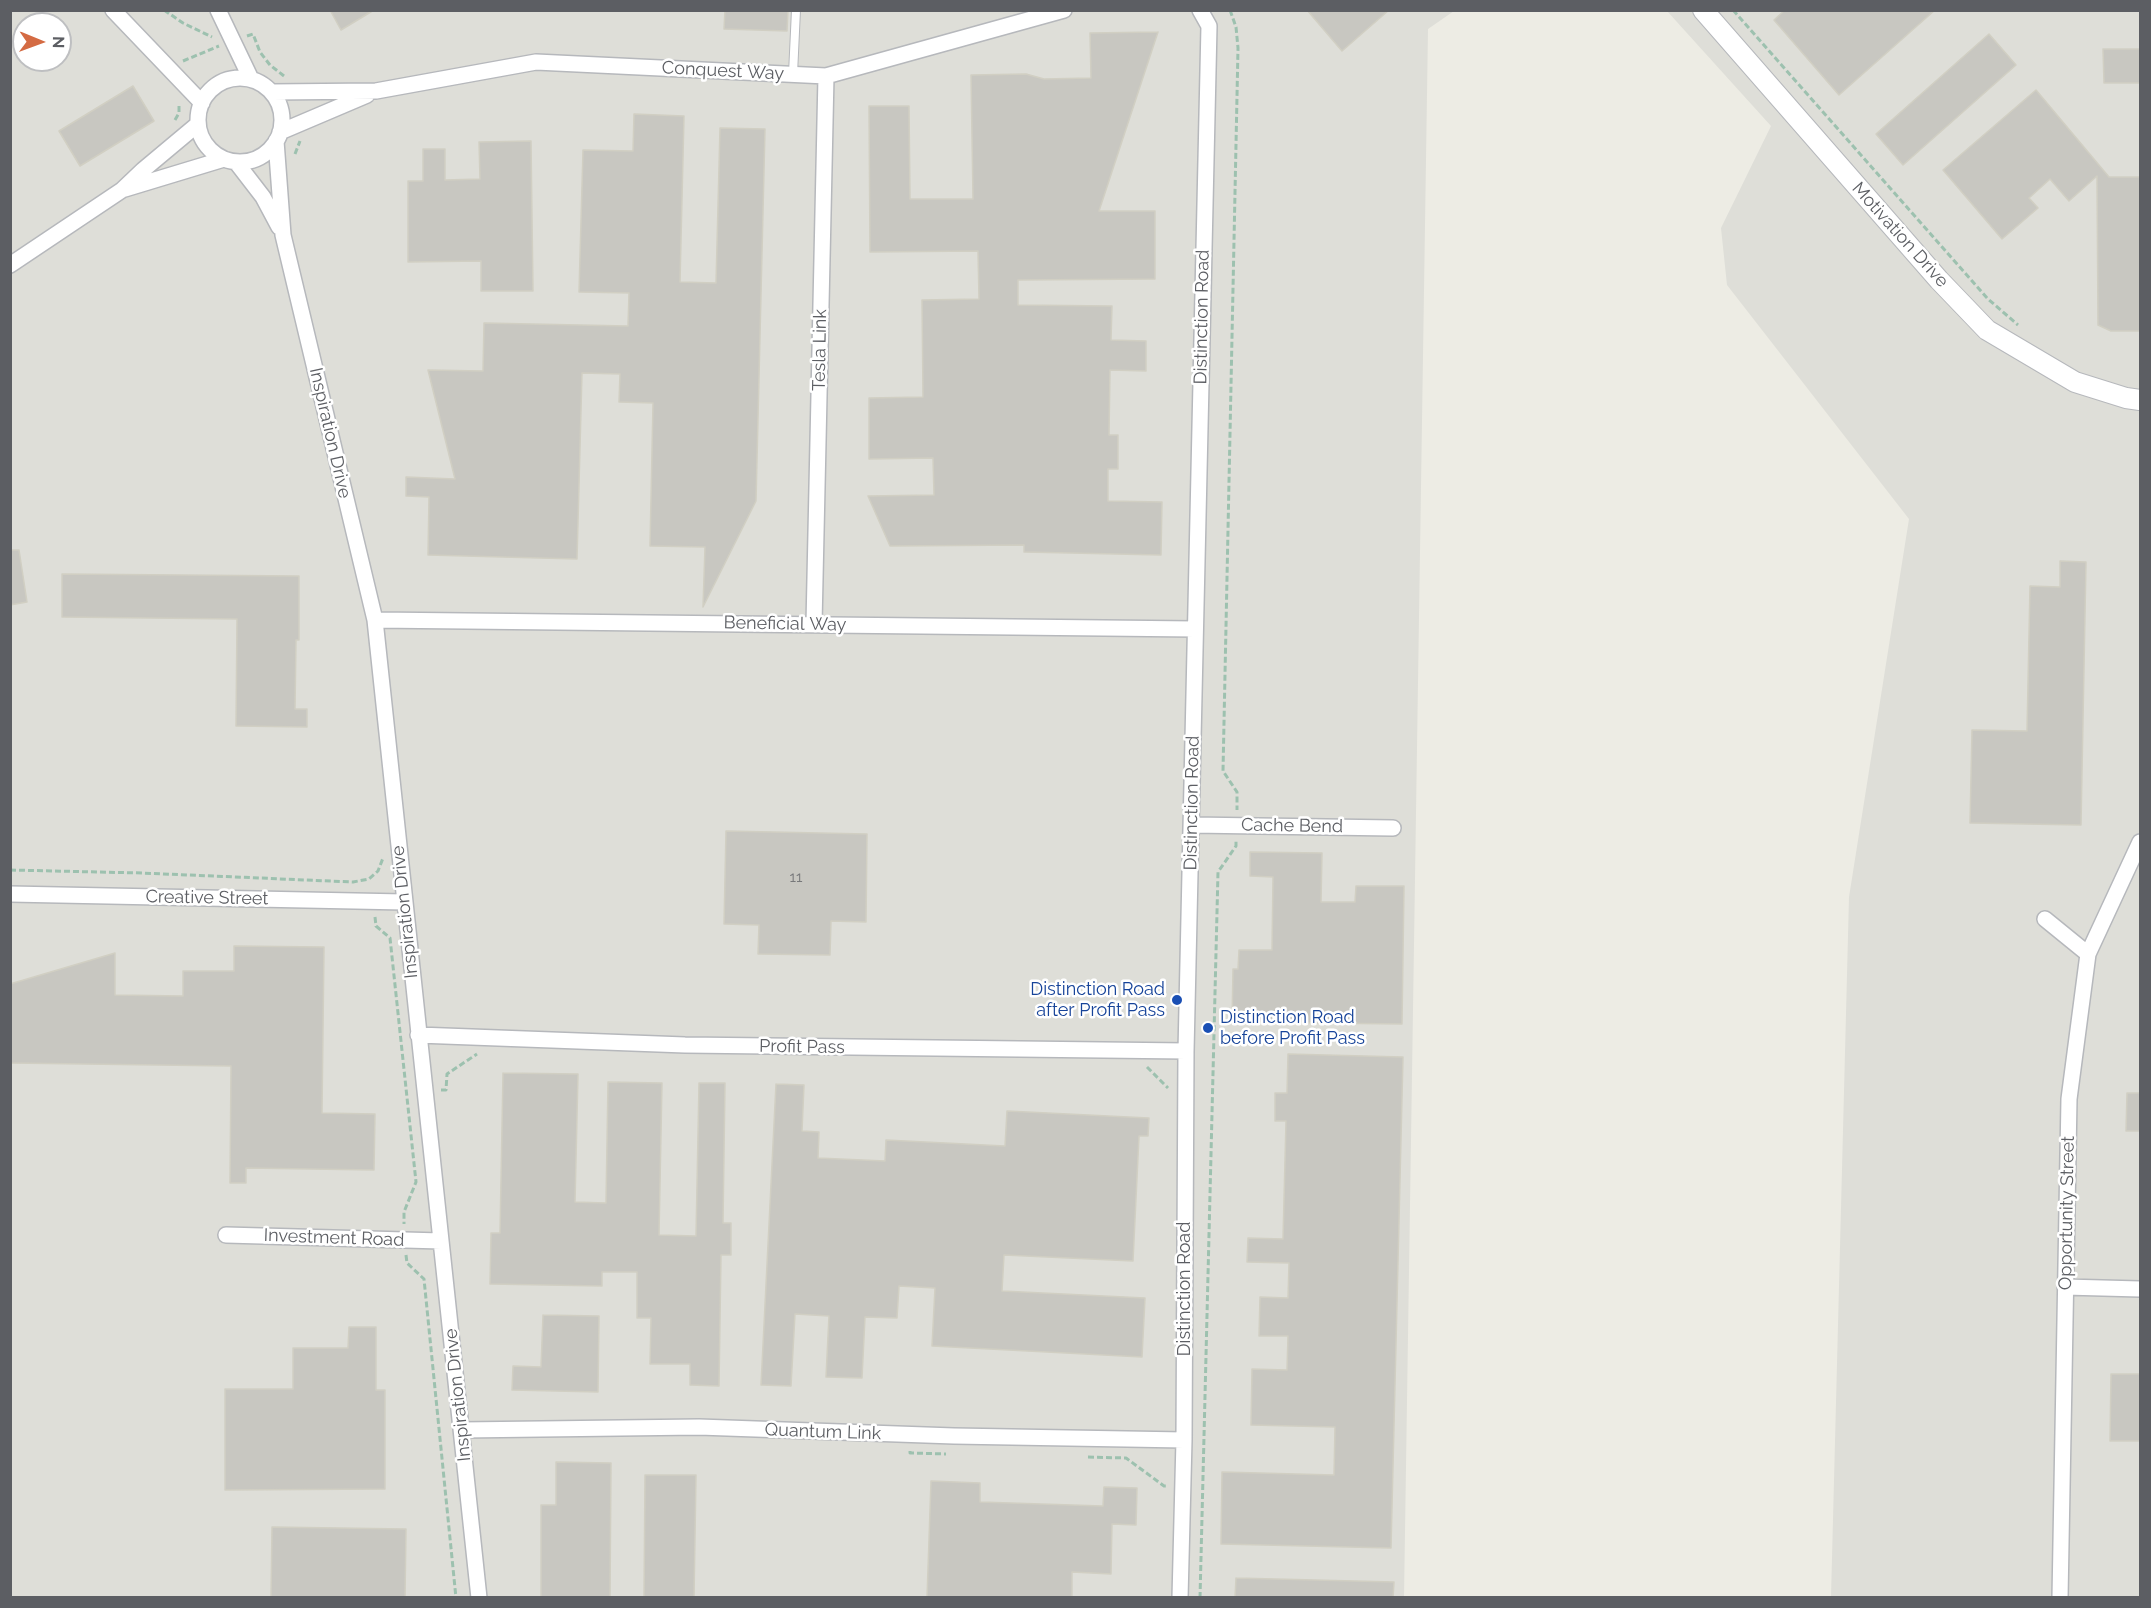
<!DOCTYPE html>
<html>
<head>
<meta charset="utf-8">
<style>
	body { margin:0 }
	#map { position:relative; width:2151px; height:1608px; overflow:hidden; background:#edece4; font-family:Raleway,sans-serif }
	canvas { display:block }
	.frame { position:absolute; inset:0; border:12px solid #5c5e63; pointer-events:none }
	.north { position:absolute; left:12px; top:12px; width:60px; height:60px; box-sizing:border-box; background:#fff; border:2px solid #bebfc1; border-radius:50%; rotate:91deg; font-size:16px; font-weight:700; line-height:24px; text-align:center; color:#5c5e63 }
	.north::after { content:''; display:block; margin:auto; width:21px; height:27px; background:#d46b43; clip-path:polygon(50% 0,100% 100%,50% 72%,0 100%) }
</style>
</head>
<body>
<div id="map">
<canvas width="2151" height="1608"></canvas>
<div class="frame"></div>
<div class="north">N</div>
</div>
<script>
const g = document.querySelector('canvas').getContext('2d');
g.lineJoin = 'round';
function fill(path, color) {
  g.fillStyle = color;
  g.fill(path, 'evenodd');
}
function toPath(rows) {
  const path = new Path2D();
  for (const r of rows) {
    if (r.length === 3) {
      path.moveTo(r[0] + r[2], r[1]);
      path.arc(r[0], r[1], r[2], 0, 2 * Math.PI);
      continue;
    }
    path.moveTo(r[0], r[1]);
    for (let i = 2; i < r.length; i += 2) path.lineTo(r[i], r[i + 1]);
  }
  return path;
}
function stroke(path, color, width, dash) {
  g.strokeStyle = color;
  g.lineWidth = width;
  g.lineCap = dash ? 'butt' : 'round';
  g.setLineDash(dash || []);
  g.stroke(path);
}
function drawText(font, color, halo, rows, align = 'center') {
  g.font = font + ' Raleway,sans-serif';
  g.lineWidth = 5;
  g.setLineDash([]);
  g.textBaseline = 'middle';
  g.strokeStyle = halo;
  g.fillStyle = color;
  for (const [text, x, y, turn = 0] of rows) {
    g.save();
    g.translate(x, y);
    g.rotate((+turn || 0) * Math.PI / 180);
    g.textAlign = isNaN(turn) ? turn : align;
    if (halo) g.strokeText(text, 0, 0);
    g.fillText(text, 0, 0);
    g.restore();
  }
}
const industrial = toPath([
	[11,11,1454,11,1428,29,1404,1597,11,1598],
	[24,24,60,24,60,60,24,60],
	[1667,11,2140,11,2140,1597,1831,1597,1849,897,1909,519,1727,285,1721,228,1771,126]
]);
const building = toPath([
	[330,10,374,10,341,30,330,10],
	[725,10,788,10,787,31,724,29,725,10],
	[1307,10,1389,10,1342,51,1307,10],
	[1785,10,1935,10,1839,95,1774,20,1785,10],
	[1158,32,1099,211,1155,211,1155,279,1018,280,1018,305,1112,306,1111,340,1146,341,1146,371,1110,370,1109,435,1118,435,1118,469,1108,469,1108,501,1162,502,1161,555,1024,552,1024,545,890,546,868,496,934,495,933,458,869,459,869,398,923,397,922,300,979,299,978,251,870,252,869,106,909,106,910,199,973,199,971,75,1026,74,1044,79,1091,78,1090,33,1158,32],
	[1989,34,2016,65,1903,165,1876,134,1989,34],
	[2103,49,2140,49,2140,83,2104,83,2103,49],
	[133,86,154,121,80,166,59,131,133,86],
	[2036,90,2109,177,2140,177,2140,331,2111,331,2098,325,2097,176,2069,201,2050,179,2029,198,2038,208,2002,239,1943,170,2036,90],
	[634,114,684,116,680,282,716,283,720,128,765,129,756,501,703,607,705,547,650,546,653,403,619,402,620,374,582,373,577,559,428,555,429,497,406,496,406,477,455,479,428,370,483,371,484,323,628,326,629,293,579,292,583,150,633,151,634,114],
	[531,141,533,291,481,291,481,261,408,262,408,181,423,181,423,149,445,149,445,180,480,179,479,142,531,141],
	[10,550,19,550,27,602,10,605,10,550],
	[2060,561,2086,562,2081,825,1970,823,1972,730,2027,731,2030,586,2060,587,2060,561],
	[62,574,299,576,299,640,296,640,295,709,307,709,307,727,236,726,237,619,62,617,62,574],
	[726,831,867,834,866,922,831,921,830,955,758,954,759,925,724,924,726,831],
	[1250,852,1322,853,1321,902,1355,902,1356,886,1404,886,1402,1024,1232,1022,1233,969,1238,969,1239,950,1272,950,1273,877,1250,876,1250,852],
	[234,946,324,947,322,1113,375,1114,374,1170,246,1168,246,1183,230,1183,231,1066,10,1063,10,984,115,953,115,995,183,996,183,971,234,971,234,946],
	[1288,1054,1403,1057,1391,1548,1221,1544,1222,1472,1334,1475,1335,1427,1251,1425,1252,1369,1287,1370,1288,1336,1259,1336,1260,1297,1288,1298,1289,1263,1247,1262,1248,1238,1283,1239,1286,1121,1275,1121,1275,1093,1287,1093,1288,1054],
	[503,1073,578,1074,575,1202,606,1203,608,1082,662,1083,659,1235,696,1236,699,1083,725,1083,723,1223,731,1223,731,1255,721,1255,719,1386,690,1385,690,1364,650,1364,651,1318,637,1318,637,1272,602,1272,602,1286,490,1284,491,1233,500,1233,503,1073],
	[776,1084,804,1085,802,1131,819,1132,818,1158,885,1161,886,1140,1005,1146,1007,1111,1149,1118,1148,1136,1139,1136,1133,1261,1004,1255,1002,1291,1145,1298,1142,1357,932,1346,935,1288,899,1286,897,1318,865,1317,862,1378,826,1377,829,1316,795,1314,791,1386,761,1385,776,1084],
	[2127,1093,2140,1093,2140,1131,2126,1131,2127,1093],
	[543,1315,599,1316,598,1392,512,1390,513,1366,541,1367,543,1315],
	[349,1327,376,1327,376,1390,385,1390,385,1489,225,1490,225,1389,293,1389,293,1348,348,1348,349,1327],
	[2111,1374,2140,1374,2140,1441,2110,1441,2111,1374],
	[556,1462,611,1463,610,1598,541,1598,541,1505,556,1505,556,1462],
	[645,1475,696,1475,694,1598,644,1598,645,1475],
	[931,1481,980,1483,980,1502,1103,1506,1104,1487,1137,1488,1136,1525,1112,1524,1111,1574,1072,1572,1072,1598,927,1598,931,1481],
	[272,1527,406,1529,405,1598,271,1598,272,1527],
	[1236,1578,1394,1582,1393,1598,1235,1598,1236,1578]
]);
const path = toPath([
	[164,10,183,23,212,37],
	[1230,10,1236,27,1238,48,1223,771,1237,792,1237,810],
	[1733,10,1988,299,2018,325],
	[247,36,253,34,260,52,270,65,284,76],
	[183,61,219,46],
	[175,120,179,113,179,104],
	[295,154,300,141],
	[10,870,142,873,353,882,369,879,378,871,383,858],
	[375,917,376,926,390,938,416,1182,404,1212,404,1224],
	[1147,1067,1168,1088],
	[441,1090,446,1090,447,1074,477,1054],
	[406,1255,407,1263,424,1279,456,1598],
	[910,1451,910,1453,946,1454],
	[1088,1457,1126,1458,1164,1486,1168,1486],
	[1200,1598,1218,872,1236,846,1236,840]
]);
const service = toPath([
	[793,74,796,10]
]);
const minor = toPath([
	[113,10,202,103],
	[218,10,251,79],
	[240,120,42],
	[272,92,376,91,536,62,826,76,1064,10],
	[280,132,367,95],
	[276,141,283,235,375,620,479,1598],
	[236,162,263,197,279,227],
	[125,189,224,159],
	[10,265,122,190,143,170,198,124],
	[375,620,1195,629],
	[814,624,826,76],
	[1192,825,1393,828],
	[10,894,404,902],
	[2045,919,2088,954],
	[418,1035,685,1045,1186,1051],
	[226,1235,441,1241],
	[2065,1287,2140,1289],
	[462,1430,699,1427,954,1436,1184,1440],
	[1180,1598,1184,1440,1186,1051,1209,26,1200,10],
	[2060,1598,2069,1099,2088,954,2140,842]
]);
const tertiary = toPath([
	[1703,10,1939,280,1987,330,2075,382,2126,398,2140,400]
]);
const markers = [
	[1177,1000,6,"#1a4fb4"],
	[1208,1028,6,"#1a4fb4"]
];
const numberNames = [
	["11",796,877]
];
const streetNames = [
	["Conquest Way",723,71,3],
	["Motivation Drive",1900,235,48],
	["Distinction Road",1202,317,-89],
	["Tesla Link",820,350,-89],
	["Inspiration Drive",330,433,77],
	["Beneficial Way",785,624,1],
	["Distinction Road",1192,803,-89],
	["Cache Bend",1292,826,1],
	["Creative Street",207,898,1],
	["Inspiration Drive",405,912,-96],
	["Profit Pass",802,1047,1],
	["Opportunity Street",2067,1213,-89],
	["Investment Road",334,1238,2],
	["Distinction Road",1185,1289,-90],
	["Inspiration Drive",458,1395,-96],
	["Quantum Link",823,1432,2]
];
const transitNames = [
	["Distinction Road",1165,990],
	["after Profit Pass",1165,1011],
	["Distinction Road",1220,1018,"left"],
	["before Profit Pass",1220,1039,"left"]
];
fill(industrial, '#deded8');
fill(building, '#c8c7c1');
stroke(building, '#d1cfc3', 1.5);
stroke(service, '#b6b8bc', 10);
stroke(minor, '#b6b8bc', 18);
stroke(tertiary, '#b6b8bc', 22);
stroke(path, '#9dc1af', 3, [6, 3]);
stroke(service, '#fff', 8);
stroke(minor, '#fff', 15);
stroke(tertiary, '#fff', 20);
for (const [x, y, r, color] of markers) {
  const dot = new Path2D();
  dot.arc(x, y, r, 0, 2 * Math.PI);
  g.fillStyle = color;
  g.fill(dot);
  stroke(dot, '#fff', 2);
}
drawText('15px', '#77787a', null, numberNames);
drawText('18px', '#5c5e63', '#fff', streetNames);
drawText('18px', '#164399', '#fff', transitNames, 'right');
</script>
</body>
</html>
